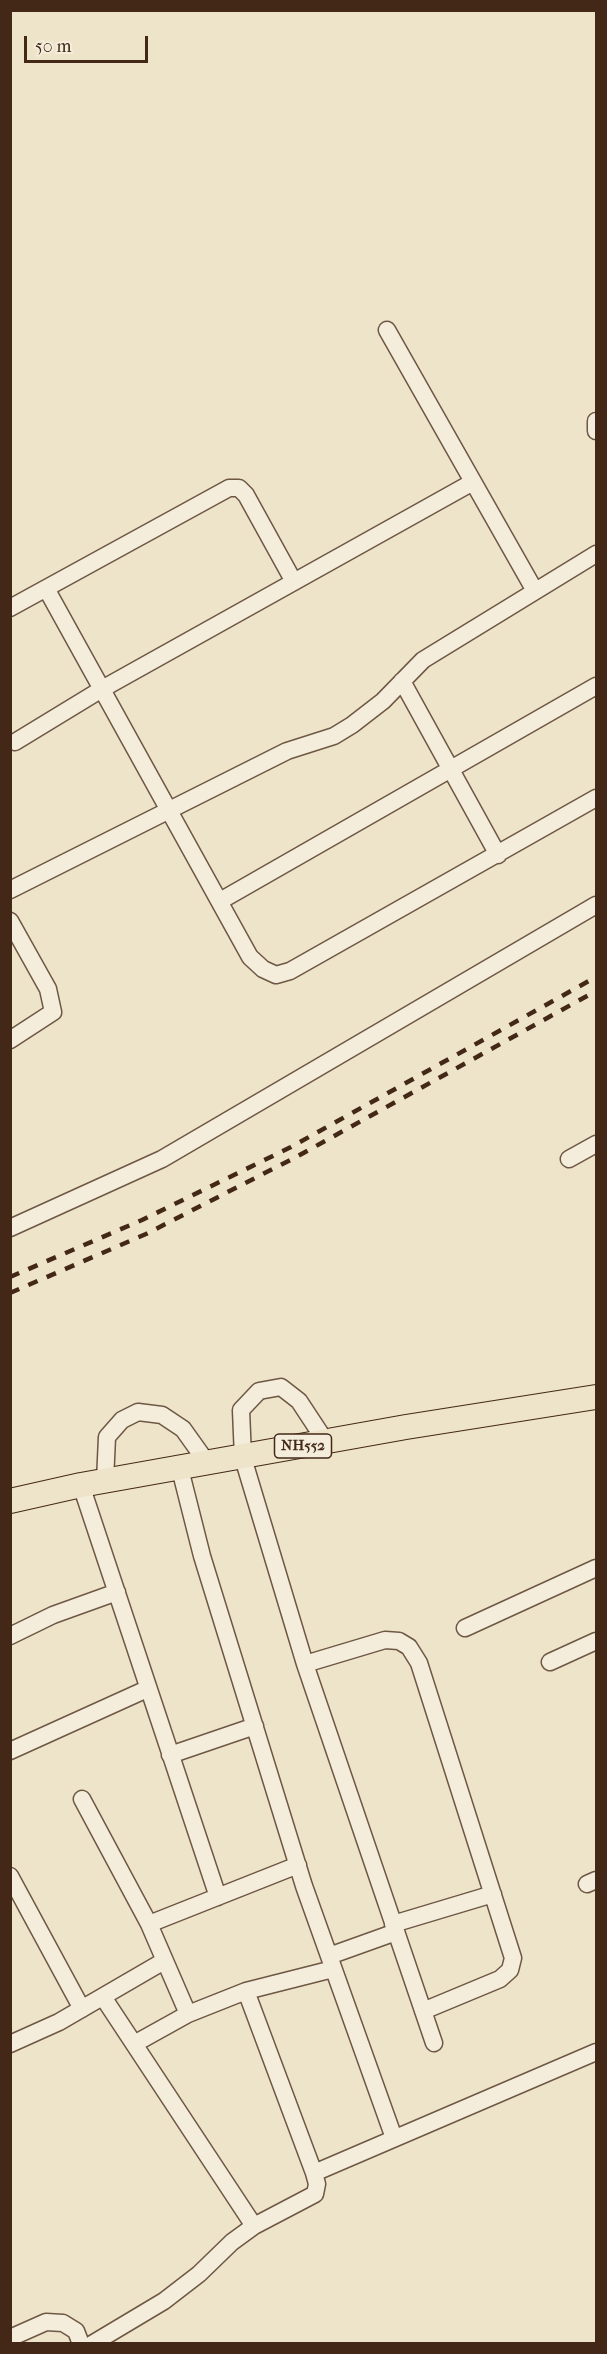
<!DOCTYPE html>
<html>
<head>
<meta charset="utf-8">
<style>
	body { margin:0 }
	#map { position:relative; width:607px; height:2354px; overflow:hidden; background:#eee4c9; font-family:"IM FELL French Canon",serif }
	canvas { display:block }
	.frame { position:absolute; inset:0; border:12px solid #442817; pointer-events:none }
	.scale { position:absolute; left:24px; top:36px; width:124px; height:27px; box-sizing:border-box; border:3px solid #442817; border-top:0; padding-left:8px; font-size:18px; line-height:21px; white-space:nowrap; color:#442817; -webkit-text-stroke:4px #f4eddc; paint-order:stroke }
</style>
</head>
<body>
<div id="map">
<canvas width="607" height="2354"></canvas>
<div class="frame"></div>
<div class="scale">50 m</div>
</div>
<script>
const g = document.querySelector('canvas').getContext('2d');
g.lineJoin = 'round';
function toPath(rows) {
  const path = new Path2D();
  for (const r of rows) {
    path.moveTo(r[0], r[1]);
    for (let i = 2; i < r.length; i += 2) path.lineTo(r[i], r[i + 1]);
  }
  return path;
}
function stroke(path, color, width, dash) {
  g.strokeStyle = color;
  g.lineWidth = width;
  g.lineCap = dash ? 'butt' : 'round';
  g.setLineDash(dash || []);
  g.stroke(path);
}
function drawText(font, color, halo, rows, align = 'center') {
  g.font = font + ' "IM FELL French Canon",serif';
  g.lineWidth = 4.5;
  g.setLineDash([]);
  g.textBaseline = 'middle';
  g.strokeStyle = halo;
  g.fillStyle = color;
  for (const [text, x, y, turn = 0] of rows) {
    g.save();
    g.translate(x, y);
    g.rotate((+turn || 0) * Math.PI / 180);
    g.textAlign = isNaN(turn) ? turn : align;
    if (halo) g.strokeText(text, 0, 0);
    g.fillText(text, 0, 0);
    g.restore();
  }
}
const minor = toPath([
	[387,330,535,591],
	[596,421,596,431],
	[47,590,250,957,263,969,276,975,290,971,596,798],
	[10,608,229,488,239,488,246,495,294,582],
	[402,681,498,855],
	[15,742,102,689,473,482],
	[10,890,287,751,334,736,352,725,383,701,423,660,596,554],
	[220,901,596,686],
	[10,921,48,989,53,1012,10,1040],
	[569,1159,596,1144],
	[10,1228,162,1159,596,905],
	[326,1442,299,1401,281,1387,259,1391,241,1410,243,1458,305,1664,434,2043],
	[180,1469,202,1556,304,1886,394,2138],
	[105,1481,107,1437,122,1420,138,1412,162,1415,183,1429,208,1464],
	[81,1485,218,1897],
	[465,1628,596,1568],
	[10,1636,53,1615,117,1592],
	[550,1662,596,1641],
	[305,1664,385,1640,399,1641,409,1647,419,1663,513,1958,510,1970,500,1979,423,2011],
	[10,1751,147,1689],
	[170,1755,255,1726],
	[82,1799,149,1924,188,2014],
	[10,1876,82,2009],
	[587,1884,596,1880],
	[149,1924,298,1865],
	[393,1924,493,1894],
	[329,1956,396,1932],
	[103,1997,254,2226],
	[10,2044,59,2022,164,1961],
	[134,2044,188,2014,246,1991,333,1969],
	[314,2173,596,2052],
	[10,2338,46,2322,63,2323,76,2331,81,2344],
	[92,2344,164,2301,199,2274,232,2242,254,2226,315,2194,317,2184,314,2173,246,1991]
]);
const highway = toPath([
	[10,1501,81,1485,406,1427,596,1397]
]);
const rail = toPath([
	[10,1277,142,1220,291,1147,596,977],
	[10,1293,146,1234,298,1156,596,991]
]);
const shields = [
	[303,1446,57]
];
const shieldNames = [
	["NH552",303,1446]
];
stroke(minor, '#6e5744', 19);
stroke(highway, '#442817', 26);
stroke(minor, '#f4eddc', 16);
stroke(highway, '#eee4c9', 24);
stroke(rail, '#442817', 4.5, [10, 10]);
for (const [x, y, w] of shields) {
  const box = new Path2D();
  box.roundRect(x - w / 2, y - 12, w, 24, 4.5);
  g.fillStyle = '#f4eddc';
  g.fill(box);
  stroke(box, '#442817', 1.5);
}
drawText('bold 15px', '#442817', null, shieldNames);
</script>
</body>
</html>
